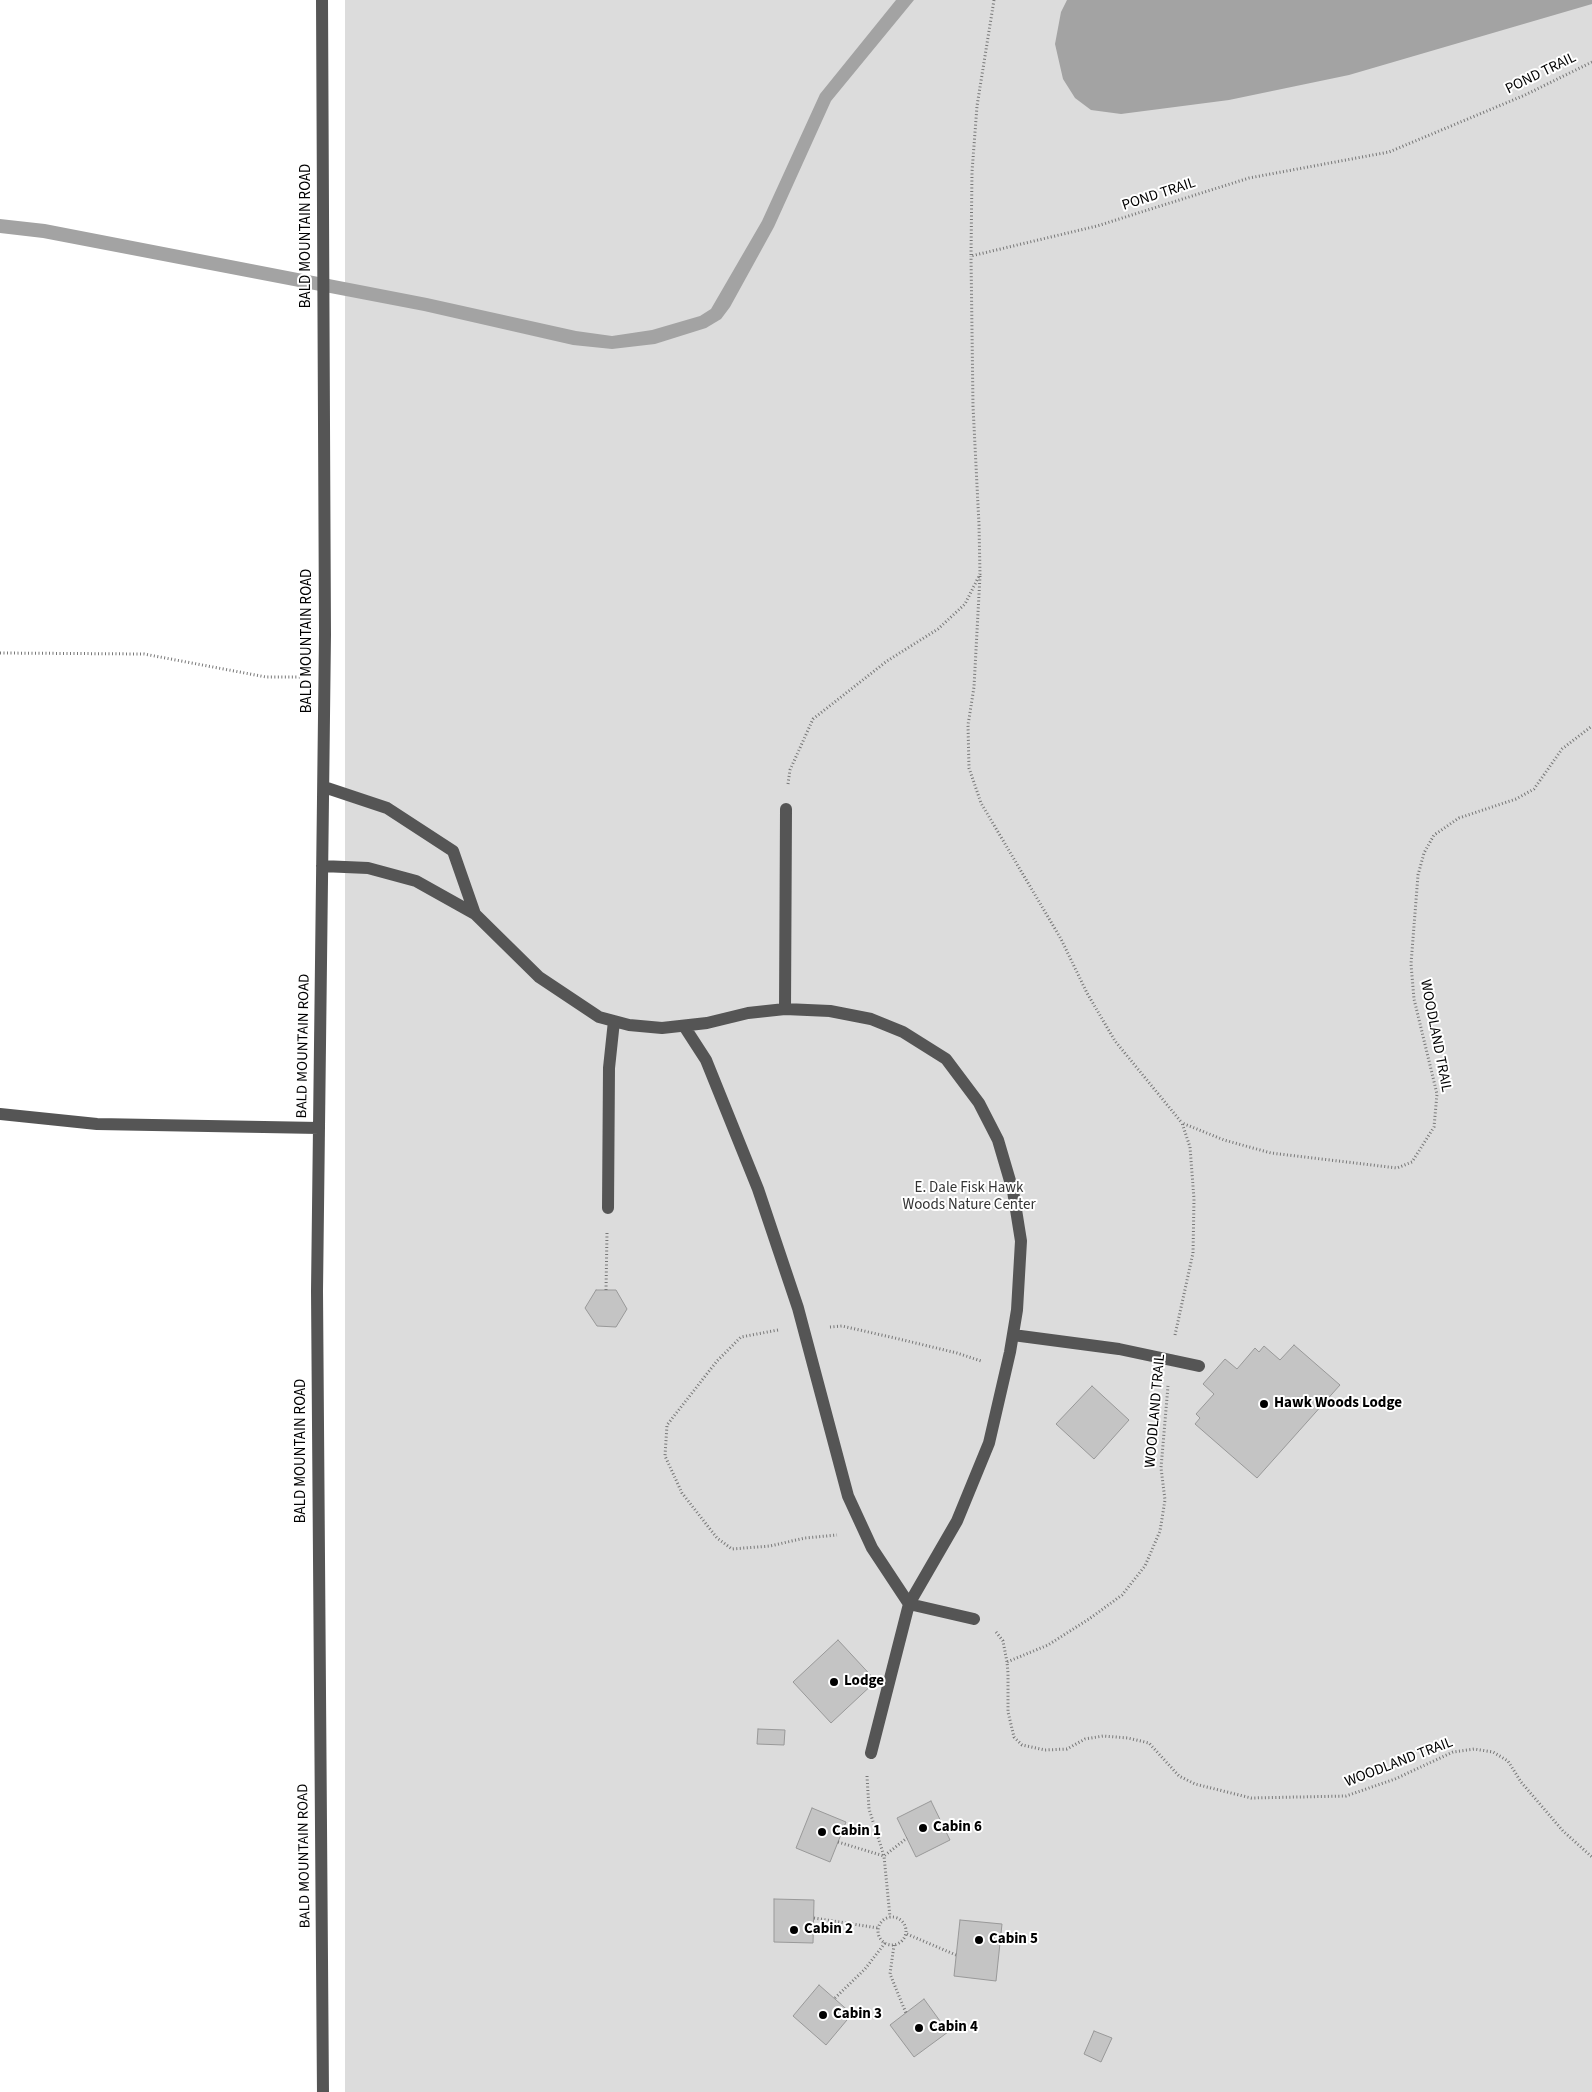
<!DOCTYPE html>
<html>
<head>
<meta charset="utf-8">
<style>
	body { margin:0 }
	canvas { display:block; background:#fff }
</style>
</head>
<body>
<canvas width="1592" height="2092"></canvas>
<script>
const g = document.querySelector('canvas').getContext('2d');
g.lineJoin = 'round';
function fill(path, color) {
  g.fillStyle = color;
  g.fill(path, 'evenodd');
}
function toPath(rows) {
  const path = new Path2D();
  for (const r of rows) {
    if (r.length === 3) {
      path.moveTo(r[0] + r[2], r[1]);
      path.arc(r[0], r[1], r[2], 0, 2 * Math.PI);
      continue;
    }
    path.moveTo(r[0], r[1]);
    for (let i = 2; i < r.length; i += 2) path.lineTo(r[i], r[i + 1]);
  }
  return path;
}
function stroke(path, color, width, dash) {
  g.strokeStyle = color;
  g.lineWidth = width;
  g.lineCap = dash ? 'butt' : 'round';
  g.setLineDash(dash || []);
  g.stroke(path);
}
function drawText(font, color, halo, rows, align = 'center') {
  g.font = font + ' "Source Sans 3",sans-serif';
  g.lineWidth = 4;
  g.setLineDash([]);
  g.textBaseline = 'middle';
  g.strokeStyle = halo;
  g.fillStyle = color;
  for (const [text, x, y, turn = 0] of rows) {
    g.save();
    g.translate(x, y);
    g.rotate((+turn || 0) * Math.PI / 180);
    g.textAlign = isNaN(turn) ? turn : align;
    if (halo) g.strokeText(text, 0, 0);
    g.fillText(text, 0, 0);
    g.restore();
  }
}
const green = toPath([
	[345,0,1592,0,1592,2092,345,2092]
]);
const water = toPath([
	[896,0,914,0,831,101,774,227,730,307,721,319,706,328,655,344,612,349,573,345,424,311,43,238,0,233,0,219,45,224,427,298,576,331,612,336,652,330,700,316,711,309,762,221,820,94],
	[1067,0,1592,0,1592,4,1349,75,1229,100,1121,114,1091,110,1075,98,1063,79,1055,44,1061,12]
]);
const building = toPath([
	[596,1290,616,1290,627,1309,616,1327,597,1326,585,1308,596,1290],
	[1294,1345,1340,1385,1257,1478,1195,1424,1200,1418,1196,1414,1214,1394,1203,1384,1225,1359,1237,1369,1255,1348,1259,1352,1264,1346,1280,1360,1294,1345],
	[1092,1386,1129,1420,1094,1459,1056,1424,1092,1386],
	[838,1640,876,1681,831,1723,793,1682,838,1640],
	[758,1729,785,1730,784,1745,757,1744,758,1729],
	[931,1801,950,1840,916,1857,897,1818,931,1801],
	[812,1808,846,1822,830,1862,796,1848,812,1808],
	[774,1899,814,1900,813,1943,774,1942,774,1899],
	[960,1920,1002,1924,996,1981,954,1976,960,1920],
	[819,1985,852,2014,826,2045,793,2016,819,1985],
	[924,1999,948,2032,914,2057,890,2025,924,1999],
	[1094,2031,1112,2038,1101,2062,1084,2054,1094,2031]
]);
const path = toPath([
	[994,0,977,106,972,172,971,256,1097,226,1249,178,1389,152,1525,95,1592,62],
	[980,576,974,687,968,725,969,768,981,803,1061,939,1087,993,1115,1041,1182,1123],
	[0,653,144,654,266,677,300,677],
	[788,784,790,770,813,719,887,661,938,629,965,604,980,574,979,525,973,406,971,256],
	[606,1290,607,1233],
	[830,1327,842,1326,899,1339,957,1353,981,1361],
	[778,1330,741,1337,717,1361,667,1425,665,1456,682,1493,717,1538,732,1549,770,1546,805,1538,837,1535],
	[1175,1335,1193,1253,1194,1199,1190,1147,1182,1123,1224,1140,1271,1153,1397,1168,1412,1162,1434,1127,1437,1094,1414,999,1411,964,1418,875,1424,853,1434,835,1459,818,1516,799,1534,789,1562,749,1592,726],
	[1168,1386,1161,1468,1165,1500,1160,1531,1145,1566,1122,1595,1089,1619,1048,1645,1007,1662,1008,1673,1008,1712,1014,1737,1022,1745,1045,1750,1067,1749,1085,1739,1103,1736,1128,1738,1149,1743,1179,1776,1195,1784,1251,1798,1346,1796,1395,1779,1453,1752,1474,1749,1493,1752,1508,1761,1521,1782,1563,1831,1592,1857],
	[996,1632,1003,1641,1007,1662],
	[867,1776,869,1809,884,1856,890,1917],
	[838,1842,884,1856,907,1838],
	[892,1931,14],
	[814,1918,878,1928],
	[907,1934,956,1955],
	[894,1945,890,1974,906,2013],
	[835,1998,865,1969,885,1943]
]);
const minor = toPath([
	[322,0,325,634,317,1291,323,2092],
	[324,787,387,808,453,851,475,914],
	[322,866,368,868,416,881,475,914,539,977,599,1017,629,1025,662,1028,707,1023,748,1013,785,1009,830,1011,871,1019,903,1032,946,1059,979,1103,998,1140,1013,1191,1021,1241,1017,1310,1010,1352,989,1443,957,1521,909,1604,871,1753],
	[785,1009,786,809],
	[684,1026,706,1060,758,1189,798,1308,848,1496,872,1548,909,1604,974,1619],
	[0,1114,97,1124,319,1128],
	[608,1208,609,1068,614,1021],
	[1013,1335,1119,1349,1199,1366]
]);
const markers = [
	[1264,1404,5,"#000"],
	[834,1682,5,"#000"],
	[923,1828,5,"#000"],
	[822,1832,5,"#000"],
	[794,1930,5,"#000"],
	[979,1940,5,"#000"],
	[823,2015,5,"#000"],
	[919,2028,5,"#000"]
];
const streetNames = [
	["POND TRAIL",1541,74,-26],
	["POND TRAIL",1159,195,-18],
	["BALD MOUNTAIN ROAD",307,236,-90],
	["BALD MOUNTAIN ROAD",308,641,-90],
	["WOODLAND TRAIL",1435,1036,79],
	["BALD MOUNTAIN ROAD",304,1046,-89],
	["WOODLAND TRAIL",1156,1411,-85],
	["BALD MOUNTAIN ROAD",302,1451,-90],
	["WOODLAND TRAIL",1399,1763,-21],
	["BALD MOUNTAIN ROAD",305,1856,-91]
];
const parkNames = [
	["E. Dale Fisk Hawk",969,1189],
	["Woods Nature Center",969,1206]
];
const poiNames = [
	["Hawk Woods Lodge",1274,1404],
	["Lodge",844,1682],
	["Cabin 6",933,1828],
	["Cabin 1",832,1832],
	["Cabin 2",804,1930],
	["Cabin 5",989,1940],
	["Cabin 3",833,2015],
	["Cabin 4",929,2028]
];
fill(green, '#dcdcdc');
fill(water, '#a3a3a3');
fill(building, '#c4c4c4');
stroke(building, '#999', 1);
stroke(path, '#777', 3, [1, 2.5]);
stroke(minor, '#555', 12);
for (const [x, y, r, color] of markers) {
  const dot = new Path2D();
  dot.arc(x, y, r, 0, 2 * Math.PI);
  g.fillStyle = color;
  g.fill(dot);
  stroke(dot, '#fff', 2);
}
drawText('15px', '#000', '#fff', streetNames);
drawText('15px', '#333', '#fff', parkNames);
drawText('bold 15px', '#000', '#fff', poiNames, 'left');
</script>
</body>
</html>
